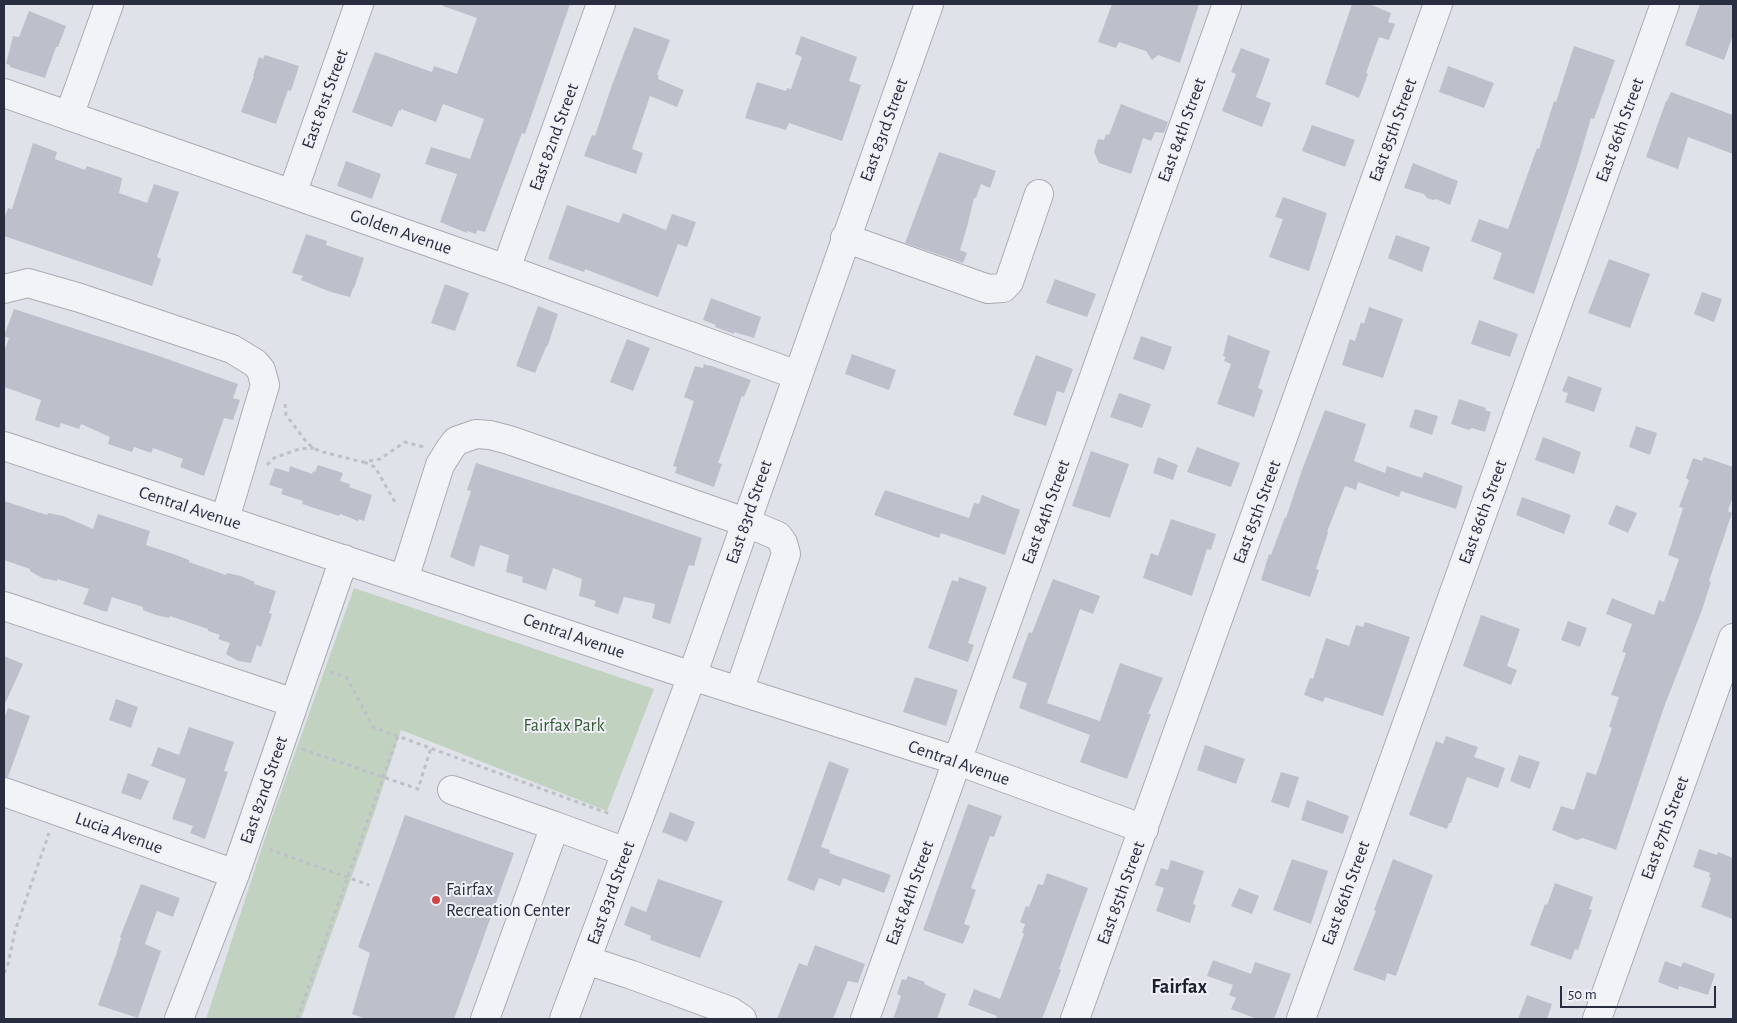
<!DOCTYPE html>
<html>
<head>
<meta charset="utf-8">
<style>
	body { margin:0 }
	#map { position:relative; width:1737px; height:1023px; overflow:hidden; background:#e0e2e9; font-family:"Alegreya Sans",sans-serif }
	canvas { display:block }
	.frame { position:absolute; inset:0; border:5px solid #282d40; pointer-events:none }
	.scale { position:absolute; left:1560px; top:986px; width:156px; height:22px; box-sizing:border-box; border:2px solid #282d40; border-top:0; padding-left:6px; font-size:15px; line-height:18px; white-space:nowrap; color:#282d40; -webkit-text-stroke:4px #eff1f6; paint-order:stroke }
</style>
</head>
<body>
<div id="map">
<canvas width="1737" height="1023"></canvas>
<div class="frame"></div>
<div class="scale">50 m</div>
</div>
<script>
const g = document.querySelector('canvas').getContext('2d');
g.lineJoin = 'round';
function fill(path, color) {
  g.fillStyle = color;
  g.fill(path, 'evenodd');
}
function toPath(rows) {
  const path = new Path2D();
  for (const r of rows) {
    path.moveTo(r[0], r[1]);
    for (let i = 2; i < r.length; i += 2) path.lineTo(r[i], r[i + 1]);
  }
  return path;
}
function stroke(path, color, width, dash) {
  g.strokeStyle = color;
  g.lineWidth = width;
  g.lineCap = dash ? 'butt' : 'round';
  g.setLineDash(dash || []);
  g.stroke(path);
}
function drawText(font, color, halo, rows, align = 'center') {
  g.font = font + ' "Alegreya Sans",sans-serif';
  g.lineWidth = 4;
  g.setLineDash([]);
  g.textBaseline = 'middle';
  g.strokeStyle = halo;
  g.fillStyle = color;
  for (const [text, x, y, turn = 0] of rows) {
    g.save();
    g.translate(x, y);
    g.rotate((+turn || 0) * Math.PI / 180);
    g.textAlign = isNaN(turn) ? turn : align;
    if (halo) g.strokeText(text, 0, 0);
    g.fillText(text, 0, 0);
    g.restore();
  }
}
const green = toPath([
	[354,588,654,689,607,811,401,730,374,814,301,1019,206,1019,271,820]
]);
const building = toPath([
	[443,4,570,4,525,134,522,133,485,232,477,230,476,234,467,231,467,233,440,222,457,174,425,164,431,147,470,159,484,119,443,104,436,122,401,109,401,111,399,110,392,127,352,112,375,52,432,72,434,66,457,74,477,18,443,6],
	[1112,4,1199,4,1180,63,1158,55,1152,60,1146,51,1119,42,1116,48,1098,42],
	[1352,4,1369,4,1391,13,1388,22,1395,24,1389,40,1379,37,1366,73,1368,74,1359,98,1325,84],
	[1700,4,1733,4,1733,35,1724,60,1685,45],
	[29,11,66,26,58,47,56,47,45,78,10,67,10,65,6,64,13,36,19,37],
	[634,27,670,40,657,75,659,75,658,79,684,90,677,107,650,96,632,149,643,153,636,174,584,156,592,135,595,136,612,85],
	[801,36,857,57,849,81,861,85,842,141,789,123,786,130,745,118,757,82,786,91,787,88,791,89,802,57,795,54],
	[1574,46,1615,60,1594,119,1591,118,1577,166,1534,294,1493,279,1502,253,1471,241,1479,219,1508,229,1537,148,1539,149,1554,101,1556,102],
	[1241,48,1270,59,1256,97,1271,103,1262,127,1222,111,1236,74,1231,72],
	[265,55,299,66,291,91,288,90,276,124,241,112,254,76,253,76,259,57,263,59],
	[1448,66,1494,83,1484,108,1439,92],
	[1671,92,1733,115,1733,154,1688,137,1678,169,1646,157,1666,101,1667,101],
	[1121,104,1168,122,1164,133,1155,132,1151,141,1143,138,1131,174,1099,163,1094,152,1098,139,1104,140,1106,134,1109,135],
	[1312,125,1355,140,1345,167,1302,151],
	[33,143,57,152,55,159,85,170,87,166,122,178,119,193,147,203,154,184,179,192,157,257,161,259,152,286,4,236,4,219,8,208,12,209],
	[939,152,996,171,990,188,981,184,976,198,974,198,967,227,960,250,967,253,963,263,905,243],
	[346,161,381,174,372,199,337,186],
	[1413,163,1458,181,1450,205,1436,199,1433,200,1427,198,1424,194,1404,188],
	[1283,197,1327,213,1309,271,1269,257,1283,219,1275,217],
	[567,205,619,223,623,213,666,230,672,214,696,222,687,247,678,244,658,297,585,269,584,272,548,259],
	[306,234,327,241,326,245,364,258,354,288,353,288,350,297,331,292,301,280,303,276,292,273],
	[1396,235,1430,247,1422,272,1388,258],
	[1609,259,1650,274,1630,328,1588,313],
	[1055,279,1096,294,1087,317,1046,303],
	[445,284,469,293,455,331,431,323],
	[1702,292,1722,299,1714,322,1694,314],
	[711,298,761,317,754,338,734,332,734,334,715,327,716,325,703,320],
	[538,306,558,314,548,345,546,347,535,373,516,366],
	[1369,307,1403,319,1383,378,1342,365,1350,339,1355,341,1361,322,1364,324],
	[14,309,156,355,238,384,233,398,240,400,233,420,224,418,204,476,180,467,183,459,153,448,151,453,134,447,132,452,108,444,110,437,81,424,79,429,61,423,59,428,35,420,41,400,4,387,4,352,9,338,4,336],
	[1479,320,1518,334,1510,357,1471,344],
	[1228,335,1270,351,1258,388,1263,390,1254,417,1217,404,1231,364,1224,361,1226,357,1223,356],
	[1141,336,1172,347,1164,370,1133,359],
	[627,339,650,348,633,391,610,382],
	[852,354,896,370,889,390,845,374],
	[1036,355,1073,369,1064,393,1057,391,1046,426,1013,415],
	[704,364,709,366,709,365,751,380,744,397,742,396,718,463,722,464,714,487,675,473,677,467,673,466,694,401,684,397,695,366,703,368],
	[1568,376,1602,388,1594,412,1565,402,1568,393,1562,391],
	[1119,393,1151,404,1142,428,1110,417],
	[1459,399,1486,408,1485,410,1491,412,1485,432,1472,428,1469,430,1451,424],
	[1415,409,1438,416,1432,435,1409,427],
	[1325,410,1366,424,1354,461,1385,473,1387,466,1422,478,1424,472,1463,486,1456,509,1401,491,1399,497,1358,482,1356,490,1345,486,1327,532,1328,533,1316,569,1319,570,1310,597,1261,580,1269,554,1271,555,1285,517,1286,518,1302,470],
	[1636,426,1657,433,1650,455,1629,447],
	[1543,437,1581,452,1574,474,1535,460],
	[1197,447,1240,463,1231,487,1187,472],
	[1091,451,1129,464,1110,518,1072,506],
	[1158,457,1178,465,1173,480,1153,473],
	[1704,457,1733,467,1733,496,1728,511,1732,513,1709,581,1711,582,1702,610,1664,707,1616,850,1583,838,1577,840,1552,830,1561,806,1574,810,1587,772,1596,775,1612,728,1609,727,1619,697,1611,695,1626,653,1622,652,1632,624,1606,614,1612,598,1654,615,1659,600,1664,602,1679,559,1668,555,1683,508,1679,507,1689,480,1686,478,1693,458,1702,461],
	[476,463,604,504,702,538,694,566,689,565,670,624,652,618,655,604,624,597,618,614,594,606,596,601,579,596,582,579,553,568,546,590,522,582,523,577,506,572,509,555,480,545,474,567,450,557,471,491,467,490],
	[318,465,343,473,340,481,350,484,349,487,372,495,364,521,359,519,358,521,340,514,339,516,302,504,303,501,281,494,283,489,269,485,275,468,289,472,290,466,312,474,313,471,315,472],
	[885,490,969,518,974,503,979,504,982,495,1020,510,1005,555,941,533,939,538,874,515],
	[1522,497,1571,515,1564,534,1516,515],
	[4,501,47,515,48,513,63,516,93,529,98,514,150,531,146,545,176,555,189,560,189,562,226,575,227,573,241,576,255,582,254,584,276,591,269,613,272,614,261,647,257,645,251,663,238,661,226,654,230,643,218,639,220,635,208,631,208,629,170,616,169,618,156,615,143,610,143,607,112,597,107,612,100,610,83,604,89,589,57,579,57,581,42,578,30,571,30,569,4,560],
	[1616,505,1637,513,1628,533,1608,524],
	[1171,519,1216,534,1211,550,1207,549,1192,596,1143,578,1151,553,1158,556],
	[959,577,987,587,968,643,974,645,968,662,928,648,952,580,958,582],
	[1053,579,1100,596,1093,614,1080,609,1047,703,1100,721,1120,663,1163,678,1148,714,1151,714,1127,779,1080,762,1090,735,1019,708,1027,683,1012,678,1029,632,1032,633],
	[1481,615,1520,629,1507,666,1517,670,1511,685,1463,666],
	[1568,621,1587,628,1580,647,1561,640],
	[1365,622,1410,637,1383,716,1325,697,1323,702,1304,695,1310,678,1313,679,1326,638,1349,646,1356,625,1363,627],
	[4,656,23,664,4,706],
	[915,677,958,690,946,726,903,712],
	[116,699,138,707,131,728,109,720],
	[8,708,30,716,8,777,4,777,4,719],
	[189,727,234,742,224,771,228,772,205,839,190,833,193,826,172,819,186,779,151,766,158,747,179,755],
	[1446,736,1478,747,1474,757,1505,768,1498,788,1467,777,1451,823,1449,823,1447,829,1409,815,1436,741,1443,744],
	[1205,745,1245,759,1236,784,1197,770],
	[1519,755,1540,762,1530,789,1510,781],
	[829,761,849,769,821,847,830,850,829,853,891,875,884,893,843,878,840,886,819,878,814,891,787,880],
	[1281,772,1299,777,1289,808,1271,802],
	[128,773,149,781,141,800,121,793],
	[1307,800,1349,816,1343,834,1301,820],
	[968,804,1002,816,994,837,990,836,971,888,976,890,964,924,970,926,963,944,923,930],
	[670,812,695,822,687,842,662,832],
	[405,815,514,853,454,1019,367,1019,352,1014,370,953,358,947],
	[1699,849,1717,855,1718,852,1733,858,1733,919,1701,907,1711,878,1709,877,1710,873,1693,867],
	[1292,859,1328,871,1311,924,1273,910],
	[1393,859,1433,875,1396,976,1387,973,1385,981,1353,970,1376,911,1374,910],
	[1171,860,1204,871,1193,904,1196,905,1190,923,1156,911,1164,888,1155,885,1161,868,1168,870],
	[1047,873,1088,888,1059,969,1061,970,1042,1019,996,1019,997,1016,968,1005,974,989,1000,999,1024,934,1022,933,1025,924,1020,922,1026,906,1029,907,1038,884,1043,885],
	[658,879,723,901,700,958,650,940,651,936,624,925,631,906,646,912],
	[1555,883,1593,897,1589,909,1592,910,1578,950,1575,949,1571,960,1530,945,1545,904,1547,905],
	[141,884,180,898,173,917,157,911,145,944,161,951,138,1018,98,1005,116,955,121,938,120,937],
	[1239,888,1259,896,1252,914,1231,906],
	[815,945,865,964,858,983,848,981,833,1019,777,1019,799,963,807,966],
	[1213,960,1251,974,1255,962,1291,974,1274,1019,1257,1019,1231,1009,1236,998,1229,995,1233,985,1207,976],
	[1665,961,1681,967,1683,962,1715,974,1708,995,1679,986,1678,990,1658,982],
	[908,976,925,982,924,984,946,994,937,1019,893,1019,901,996,897,994,902,979,906,980],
	[1527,995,1552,1004,1547,1019,1518,1019]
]);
const path = toPath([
	[285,404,286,415,308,444,319,451,363,462,380,459,405,442,424,447],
	[364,462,375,467,395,502],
	[267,465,274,458,299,449,314,448],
	[330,672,347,678,373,727,610,814],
	[302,749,418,789,431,748],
	[269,849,369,885],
	[4,973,8,964,15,931,49,833],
	[297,1019,398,736]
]);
const minor = toPath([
	[4,93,506,269,797,375],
	[69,116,109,4],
	[292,194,359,4],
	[845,238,988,289,1003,288,1009,282,1039,194],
	[506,269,601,4],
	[4,289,28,283,80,298,232,349,255,363,261,370,265,385,225,519],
	[4,446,692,676,958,761,1144,829],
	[404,579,440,465,450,449,456,441,476,434,490,435,509,440,745,522,778,536,783,543,786,554,739,691],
	[4,606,294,703],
	[452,790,555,826],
	[4,792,235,874],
	[586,960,632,975,730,1011,742,1019],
	[179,1019,235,874,344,559],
	[485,1019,555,826,626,852],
	[564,1019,692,676,929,4],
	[865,1019,1227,4],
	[1075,1019,1438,4],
	[1301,1019,1665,4],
	[1597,1019,1733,638]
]);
const markers = [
	[436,900,5,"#cd4645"]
];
const streetNames = [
	["East 81st Street",325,99,-70],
	["East 83rd Street",884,130,-70],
	["East 84th Street",1182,130,-70],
	["East 85th Street",1393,130,-70],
	["East 86th Street",1620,130,-70],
	["East 82nd Street",554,137,-70],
	["Golden Avenue",401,232,19],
	["Central Avenue",190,508,18],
	["East 83rd Street",749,512,-71],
	["East 84th Street",1046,512,-70],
	["East 85th Street",1257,512,-70],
	["East 86th Street",1483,512,-70],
	["Central Avenue",574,636,19],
	["Central Avenue",959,763,19],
	["East 82nd Street",264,790,-71],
	["East 87th Street",1665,828,-70],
	["Lucia Avenue",119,833,20],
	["East 83rd Street",611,893,-70],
	["East 84th Street",910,893,-70],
	["East 85th Street",1121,893,-70],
	["East 86th Street",1346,893,-70]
];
const parkNames = [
	["Fairfax Park",564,726]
];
const poiNames = [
	["Fairfax",446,890],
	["Recreation Center",446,911]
];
const quarterNames = [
	["Fairfax",1179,987]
];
fill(green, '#c2d2c1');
fill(building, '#bdc0cb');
stroke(minor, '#a9acb6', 30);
stroke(path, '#bdc0c7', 3, [4, 4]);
stroke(minor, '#f2f3f7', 28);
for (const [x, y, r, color] of markers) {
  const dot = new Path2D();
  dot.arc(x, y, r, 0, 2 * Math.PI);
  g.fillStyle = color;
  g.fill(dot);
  stroke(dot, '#eff1f6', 2);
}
drawText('18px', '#282d40', '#eff1f6', streetNames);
drawText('18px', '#375b36', '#eff1f6', parkNames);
drawText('18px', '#282d40', '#eff1f6', poiNames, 'left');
drawText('bold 20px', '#1b1f30', '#eff1f6', quarterNames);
</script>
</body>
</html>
